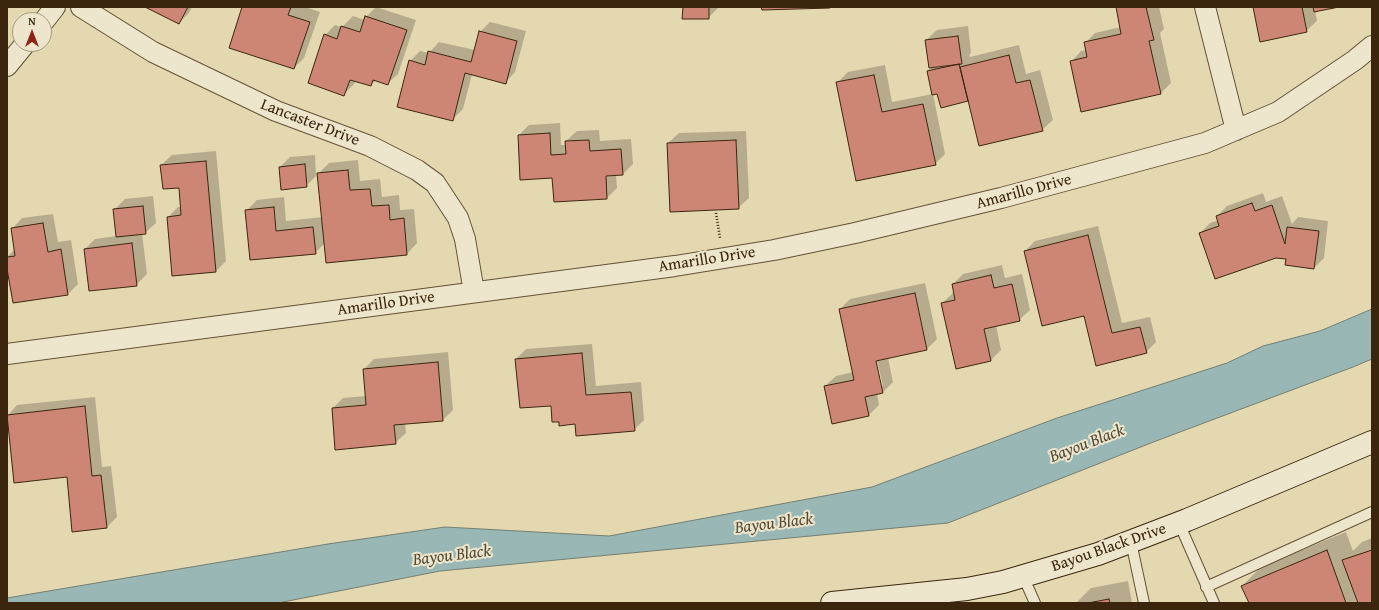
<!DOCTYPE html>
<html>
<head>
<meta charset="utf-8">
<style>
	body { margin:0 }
	#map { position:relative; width:1379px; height:610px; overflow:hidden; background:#e4d8b1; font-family:"Gentium Book Plus",serif }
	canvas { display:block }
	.frame { position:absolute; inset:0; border:8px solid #3b260d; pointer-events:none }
	.north { position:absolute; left:12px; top:12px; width:40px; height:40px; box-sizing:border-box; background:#ede6cc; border:1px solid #a69980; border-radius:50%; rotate:0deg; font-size:11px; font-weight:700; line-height:16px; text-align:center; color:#3b260d }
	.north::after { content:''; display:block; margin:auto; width:14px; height:18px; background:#8f2418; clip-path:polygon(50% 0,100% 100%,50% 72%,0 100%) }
</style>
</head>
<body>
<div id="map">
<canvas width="1379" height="610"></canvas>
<div class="frame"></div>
<div class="north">N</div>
</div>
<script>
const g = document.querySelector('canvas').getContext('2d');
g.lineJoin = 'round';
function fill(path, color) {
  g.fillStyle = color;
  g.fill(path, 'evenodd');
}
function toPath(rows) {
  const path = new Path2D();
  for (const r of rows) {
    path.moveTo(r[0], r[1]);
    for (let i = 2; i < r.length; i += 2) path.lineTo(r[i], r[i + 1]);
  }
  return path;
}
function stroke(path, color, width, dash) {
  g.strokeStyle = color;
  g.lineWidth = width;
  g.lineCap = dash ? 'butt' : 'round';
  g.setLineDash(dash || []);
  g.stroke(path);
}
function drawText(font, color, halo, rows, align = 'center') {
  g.font = font + ' "Gentium Book Plus",serif';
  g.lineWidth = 4;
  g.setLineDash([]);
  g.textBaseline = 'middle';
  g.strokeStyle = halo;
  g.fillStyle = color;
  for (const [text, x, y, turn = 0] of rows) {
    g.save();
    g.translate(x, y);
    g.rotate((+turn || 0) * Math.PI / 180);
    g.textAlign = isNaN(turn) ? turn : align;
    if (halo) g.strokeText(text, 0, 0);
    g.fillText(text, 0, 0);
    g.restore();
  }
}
const water = toPath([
	[1372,309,1372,359,1353,367,1156,441,948,523,440,571,278,603,7,603,7,598,328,544,445,527,609,536,872,487,1057,418,1227,363,1263,346,1320,331,1372,309]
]);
const shadow = toPath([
	[147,7,192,7,189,13,179,23],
	[243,7,305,7,320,12,304,58,294,68],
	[376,7,416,20,398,74,387,84,376,80,371,85,356,80,354,84,344,94,325,35,335,25,342,27,353,16,365,20,366,17],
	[684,7,719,7,708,18],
	[1117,7,1159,7,1164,29,1160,33,1171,83,1160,94,1071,62,1081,51,1087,50,1085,43,1095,33,1121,27],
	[1254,7,1334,7,1315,11,1317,21,1306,31],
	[490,22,526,31,515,72,505,83,472,74,463,109,452,120,410,61,420,51,429,53,439,42,475,50,480,32],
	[968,26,971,53,969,55,970,57,1019,45,1026,74,1040,70,1053,120,1042,130,969,100,941,107,938,93,933,94,945,154,935,164,837,83,848,72,885,65,892,102,933,94,928,71,933,66,926,40,937,30],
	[560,123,561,145,567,145,566,141,577,131,599,130,600,141,631,139,633,164,623,174,616,174,617,188,607,198,555,201,553,177,519,135,529,125],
	[746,131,749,198,738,208,668,143,679,133],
	[216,151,226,261,216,271,168,217,178,207,181,207,180,187,161,165,172,155],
	[315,155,316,176,306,186,280,167,290,157],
	[358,160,360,181,380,179,382,197,399,195,400,210,414,209,417,243,407,254,325,243,315,253,251,259,247,210,257,200,284,197,286,221,323,217,318,174,329,163],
	[1263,193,1266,202,1282,196,1292,224,1298,217,1328,221,1324,258,1314,268,1287,258,1200,233,1210,223,1219,220,1217,216,1227,206],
	[153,196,156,223,145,233,142,233,147,274,136,285,85,249,95,239,117,236,115,209,125,199],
	[53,214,58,242,71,240,78,284,68,294,13,302,7,262,7,257,15,249,12,229,22,218],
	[1098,226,1122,323,1150,317,1156,342,1146,352,1096,364,1084,315,1025,251,1035,241],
	[1002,265,1005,278,1022,274,1030,310,1019,320,996,325,1001,350,991,360,942,303,953,293,955,292,953,284,963,274],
	[925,283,937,339,927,349,888,358,893,382,883,392,877,393,879,405,869,415,833,422,825,386,836,376,853,372,840,309,850,299],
	[874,356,876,356,883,386,881,386],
	[592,344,596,386,641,382,644,420,634,430,560,421,552,405,516,359,526,349],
	[448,352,453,410,443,420,405,423,406,433,395,443,333,408,343,398,366,396,364,369,374,359],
	[95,397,102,467,111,466,117,517,107,527,68,476,14,482,7,416,17,405],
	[1346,532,1353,551,1362,542,1372,538,1372,603,1250,603,1242,586,1261,567],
	[1128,581,1132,603,1076,603,1091,588]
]);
const building = toPath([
	[145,7,188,7,179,24,145,7],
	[242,7,291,7,288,15,310,22,294,69,229,48,242,7],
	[683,7,709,7,709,19,682,19,683,7],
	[761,7,830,7,830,8,762,10,761,7],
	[1116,7,1146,7,1154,40,1149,41,1161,94,1081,112,1070,61,1087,57,1084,42,1121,34,1116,7],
	[1253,7,1302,7,1307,32,1260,42,1253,7],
	[1313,7,1339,7,1314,12,1313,7],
	[365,16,407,30,388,85,373,80,371,86,350,80,344,96,308,83,324,34,337,39,341,26,360,32,365,16],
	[479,31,517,41,506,84,465,73,453,121,397,107,409,60,425,65,428,51,471,62,479,31],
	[958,36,962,64,929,68,925,40,958,36],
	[1009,55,1016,83,1030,80,1043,131,979,146,960,67,1009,55],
	[959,64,968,101,941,108,937,94,932,95,927,71,959,64],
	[874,75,882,112,923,104,936,165,856,181,836,82,874,75],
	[550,133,551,155,566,154,565,141,589,140,590,151,621,149,623,175,606,176,607,199,554,202,552,178,520,180,518,135,550,133],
	[736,140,739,209,670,212,667,143,736,140],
	[206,161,216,272,172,276,167,217,181,215,179,188,163,189,160,165,206,161],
	[305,164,307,187,281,190,279,167,305,164],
	[348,170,350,190,370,189,372,206,389,205,390,220,404,218,407,255,326,263,317,173,348,170],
	[1252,203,1255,211,1272,205,1285,244,1287,227,1319,231,1314,269,1285,265,1286,259,1276,258,1215,279,1199,233,1219,226,1216,216,1252,203],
	[143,206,146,234,116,237,113,209,143,206],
	[274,207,276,231,313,227,316,254,250,260,245,210,274,207],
	[43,223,48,252,61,249,68,295,13,303,7,269,7,257,15,256,11,228,43,223],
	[1088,235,1112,333,1140,327,1147,353,1096,366,1084,316,1042,326,1024,251,1088,235],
	[132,243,137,286,89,291,84,249,132,243],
	[991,275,994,288,1012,284,1020,321,984,329,991,361,956,369,941,303,955,300,952,284,991,275],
	[915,293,927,350,876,361,883,393,865,397,869,416,832,424,824,386,854,380,839,309,915,293],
	[582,353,586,395,631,392,635,431,576,436,575,424,559,426,559,422,552,422,551,406,520,408,515,359,582,353],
	[438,362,443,421,394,425,396,444,335,450,332,408,366,405,363,369,438,362],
	[85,406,92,476,101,475,107,528,72,532,67,477,14,483,7,415,85,406],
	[1327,550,1346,603,1249,603,1241,586,1327,550],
	[1372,550,1372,603,1358,603,1342,560,1372,550],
	[1109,599,1110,603,1088,603,1109,599]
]);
const path = toPath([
	[716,213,720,238]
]);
const lane = toPath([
	[1179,523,1214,603],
	[1131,542,1144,603],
	[1023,576,1035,603],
	[1206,587,1372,512]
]);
const street = toPath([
	[81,7,153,52,276,111,370,146,417,170,435,183,458,218,465,239,474,292],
	[1205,7,1236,130],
	[44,21,55,7],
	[7,66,25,44],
	[7,354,675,266,774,250,855,233,1001,198,1205,143,1278,112,1355,60,1372,46]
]);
const secondary = toPath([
	[832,603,967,589,1003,582,1098,554,1187,520,1372,442]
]);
const streetNames = [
	["Lancaster Drive",310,123,21],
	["Amarillo Drive",1024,192,-15],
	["Amarillo Drive",707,260,-9],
	["Amarillo Drive",386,304,-8],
	["Bayou Black Drive",1109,548,-19]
];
const waterNames = [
	["Bayou Black",1087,444,-21],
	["Bayou Black",774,524,-7],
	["Bayou Black",452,556,-7]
];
fill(water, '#99b8b5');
stroke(water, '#737e72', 1);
fill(shadow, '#0003');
fill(building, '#cd8576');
stroke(building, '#3b260d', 1);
stroke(lane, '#655236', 12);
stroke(street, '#655236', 22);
stroke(secondary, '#3b260d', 24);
stroke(path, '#3b260d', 2.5, [1, 2]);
stroke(lane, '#ede6cc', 10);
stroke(street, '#ede6cc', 20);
stroke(secondary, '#ede6cc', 22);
drawText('16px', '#3b260d', '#ede6cc', streetNames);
drawText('italic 17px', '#524a37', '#ede6cc', waterNames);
</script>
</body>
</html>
